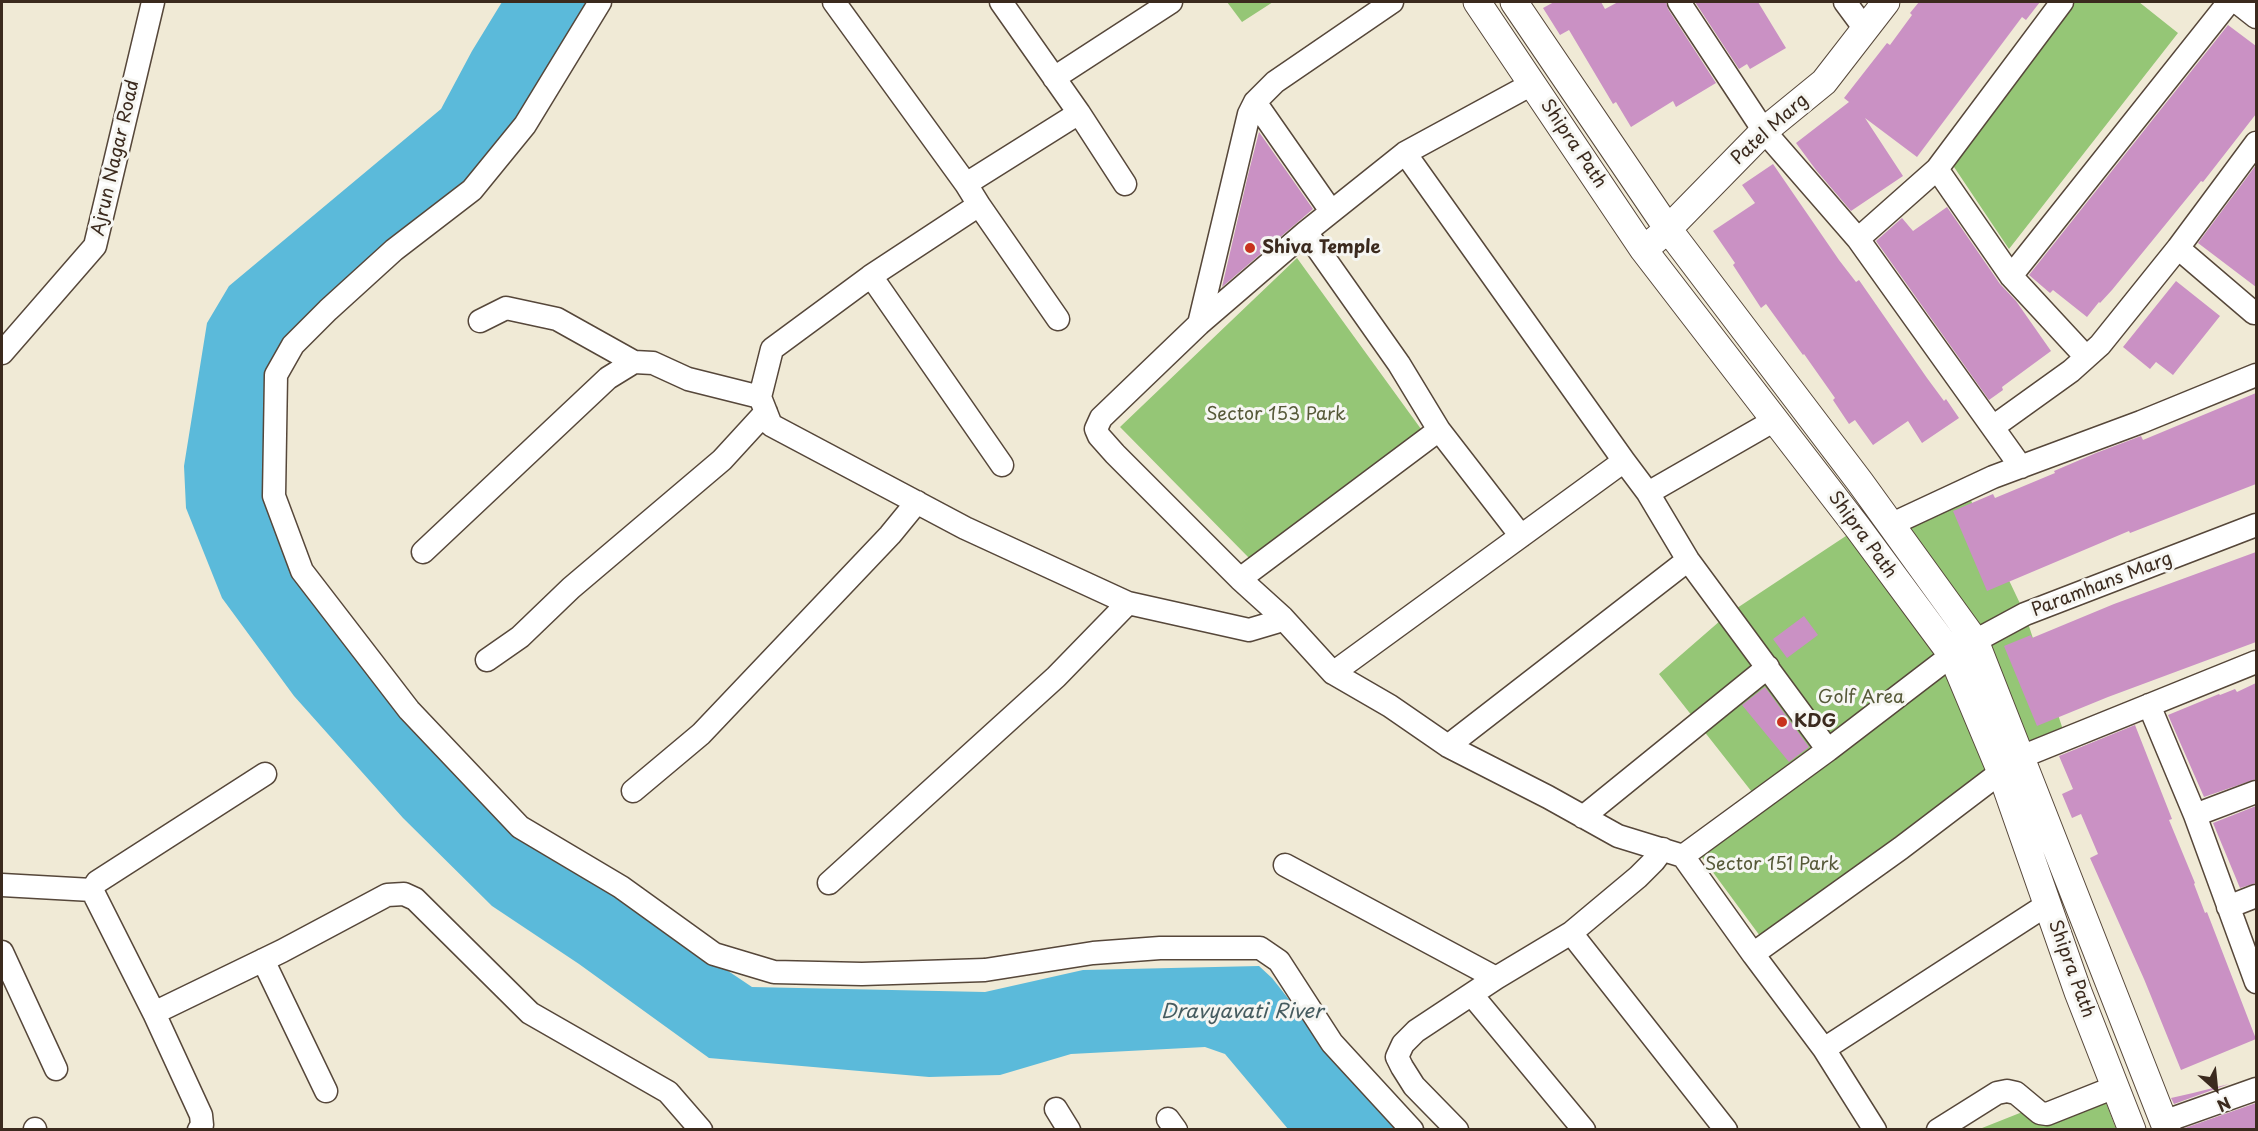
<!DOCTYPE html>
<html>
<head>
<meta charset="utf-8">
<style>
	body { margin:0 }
	#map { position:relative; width:2258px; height:1131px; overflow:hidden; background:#f0ead6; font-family:"Playpen Sans",sans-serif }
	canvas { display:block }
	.frame { position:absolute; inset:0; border:3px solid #3b2a1e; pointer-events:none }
	.north { position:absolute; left:2186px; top:1059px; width:60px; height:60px; -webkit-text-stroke:4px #f6f6f2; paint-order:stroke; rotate:153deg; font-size:16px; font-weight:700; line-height:24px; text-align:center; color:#3b2a1e }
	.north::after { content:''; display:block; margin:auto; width:21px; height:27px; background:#3b2a1e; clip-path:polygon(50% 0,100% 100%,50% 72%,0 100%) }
</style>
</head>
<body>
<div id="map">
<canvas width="2258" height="1131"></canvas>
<div class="frame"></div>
<div class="north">N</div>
</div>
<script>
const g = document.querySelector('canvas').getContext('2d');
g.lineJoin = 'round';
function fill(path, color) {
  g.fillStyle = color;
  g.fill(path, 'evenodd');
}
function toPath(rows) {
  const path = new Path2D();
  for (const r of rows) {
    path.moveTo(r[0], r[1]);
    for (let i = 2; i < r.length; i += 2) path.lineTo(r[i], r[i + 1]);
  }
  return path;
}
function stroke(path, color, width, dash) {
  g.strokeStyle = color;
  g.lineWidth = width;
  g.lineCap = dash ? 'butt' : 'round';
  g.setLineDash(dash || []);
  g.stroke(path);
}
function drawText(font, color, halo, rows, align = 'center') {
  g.font = font + ' "Playpen Sans",sans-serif';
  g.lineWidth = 6;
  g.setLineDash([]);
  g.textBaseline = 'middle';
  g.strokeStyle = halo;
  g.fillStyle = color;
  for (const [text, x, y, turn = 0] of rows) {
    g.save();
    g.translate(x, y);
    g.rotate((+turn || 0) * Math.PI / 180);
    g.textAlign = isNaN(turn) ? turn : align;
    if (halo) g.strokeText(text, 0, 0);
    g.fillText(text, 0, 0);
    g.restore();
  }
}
const green = toPath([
	[1227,2,1273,2,1242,22],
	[2072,2,2139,2,2178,33,2009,249,1952,164],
	[1297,258,1421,429,1251,560,1120,427],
	[1966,490,2025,614,2066,739,1760,936,1701,856,1759,801,1659,674,1728,614,1858,528],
	[2098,1082,2116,1129,1977,1130]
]);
const water = toPath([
	[502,2,601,2,505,159,293,343,269,477,305,576,543,847,752,987,985,992,1083,970,1259,966,1272,978,1348,1074,1398,1129,1288,1129,1225,1054,1205,1047,1071,1054,1000,1075,929,1077,709,1058,579,964,492,906,403,818,294,696,222,598,186,508,184,466,207,323,229,286,441,109,472,51]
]);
const building = toPath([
	[1554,2,1601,2,1605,9,1618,2,1666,2,1668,9,1716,83,1676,107,1673,101,1631,127,1616,102,1613,104,1569,30,1560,35,1543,8],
	[1695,2,1758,2,1786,48,1750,69,1747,64,1739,69],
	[1919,2,2040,2,2026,20,2022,17,1917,157,1865,118,1903,176,1851,211,1816,170,1796,143,1849,102,1844,98,1887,43,1890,45,1912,15,1910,13],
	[2228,25,2256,46,2256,114,2203,182,2201,181,2112,290,2100,303,2099,302,2087,317,2053,290,2050,293,2029,275],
	[1259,132,1313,209,1222,287,1248,175],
	[1773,164,1839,260,1856,282,1859,280,1927,378,1944,401,1946,399,1959,418,1922,443,1908,421,1873,445,1855,420,1849,424,1833,400,1835,398,1804,354,1803,355,1766,304,1761,308,1733,265,1735,263,1713,231,1755,203,1742,185],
	[2256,165,2256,287,2198,243],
	[1947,207,2000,284,2016,301,2051,351,2002,387,2003,390,1989,400,1876,241,1902,218,1913,231],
	[2176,281,2220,316,2173,375,2156,362,2150,369,2123,347],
	[2256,393,2256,484,2130,533,2129,531,1987,591,1953,511,1993,494,1995,498,2055,473,2054,471,2096,453,2141,436,2143,440],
	[2256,552,2256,642,2108,697,2037,726,2004,646,2031,635,2032,638,2114,604],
	[1804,616,1818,635,1787,658,1773,639],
	[2256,683,2256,779,2204,797,2168,715,2219,694,2220,695,2235,689,2237,692],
	[1765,687,1809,747,1789,762,1742,705],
	[2135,725,2172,819,2169,820,2195,883,2194,884,2205,913,2207,912,2256,1039,2181,1070,2144,979,2090,858,2098,854,2081,814,2072,818,2062,794,2073,789,2059,756],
	[2256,806,2256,883,2240,888,2213,823],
	[2229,1084,2174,1104,2171,1098,2193,1093],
	[2256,1103,2256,1130,2182,1129]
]);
const minor = toPath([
	[600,2,525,125,472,190,394,250,328,310,293,345,276,375,274,496,302,571,409,710,520,827,621,887,714,954,774,972,862,974,985,970,1093,953,1160,948,1260,948,1279,961,1332,1043,1412,1130],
	[834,2,966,184],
	[1001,2,1079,113],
	[1679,2,1764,131,1858,239,2021,467],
	[1845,2,1865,29],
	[2062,2,1937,169,2011,276,2086,357],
	[2237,2,2256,17],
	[1054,78,1171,2],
	[1255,102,1331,211],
	[1405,153,1624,461],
	[979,205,966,184,1079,113,1125,184],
	[1306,232,1199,324,1101,418,1096,429,1099,436,1115,454,1240,579,1282,617,1333,673],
	[1858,239,1937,169],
	[2178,248,2254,313],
	[871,276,979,205,1058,319],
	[2011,276,2229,2],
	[480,321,506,308,557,319,634,362],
	[1199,324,1249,114,1255,102,1275,82,1392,2],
	[2,353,95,246,153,2],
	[1993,427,2071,371,2100,345,2178,248,2256,143],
	[1002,465,871,276,772,349,760,397,771,425,965,528,1128,603,1249,630,1276,622,1282,617],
	[1648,493,1775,420],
	[1890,525,1993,477,2141,422,2256,375],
	[1521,536,1439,430,1399,364,1306,232,1405,153,1532,84],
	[423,552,608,378,634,362,653,363,688,379,760,397],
	[1240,579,1439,430],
	[487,660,520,637,571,588,722,460,766,412],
	[2149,705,2195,815,2256,982],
	[1448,746,1688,560],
	[1828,750,1688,560,1648,493,1624,461,1333,673,1390,706,1448,746,1548,797,1618,836,1683,856,1828,750,1952,655,1975,641,2025,614,2256,525],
	[2021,757,2256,662],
	[633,791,701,734,890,535,917,502],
	[2195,815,2256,792],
	[1583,817,1768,667],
	[1683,856,1753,954,1901,848,2001,772],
	[1285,865,1496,978],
	[829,883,1056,677,1128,603],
	[2,885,92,890,154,1013,201,1115,202,1125,199,1130],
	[92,890,97,882,265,774],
	[2228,907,2256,896],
	[1571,933,1726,1130],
	[2,952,56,1069],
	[1753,954,1824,1049],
	[263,960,326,1091],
	[1472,995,1584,1130],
	[154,1013,282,951,387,895,404,894,415,899,530,1013,668,1092,701,1130],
	[1056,1109,1069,1130],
	[1168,1119,1176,1130],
	[2163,1122,2256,1089],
	[35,1130,35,1129],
	[1457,1130,1414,1086,1402,1067,1397,1057,1403,1044,1416,1031,1496,978,1571,933,1638,877,1654,861,1663,849],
	[1875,1130,1824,1049,2048,904],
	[1938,1130,1997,1093,2007,1091,2016,1093,2040,1113,2047,1114,2115,1087]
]);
const tertiary = toPath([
	[1477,2,1643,249,1858,528,1952,655,2001,772,2078,992,2132,1130],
	[1514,2,1668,229,1860,482,1975,641,2167,1130],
	[1654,241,1668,229,1764,131,1824,82,1886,2]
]);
const markers = [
	[1250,248,6,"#c8321e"],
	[1782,722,6,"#c8321e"]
];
const streetNames = [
	["Patel Marg",1770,130,-42],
	["Shipra Path",1573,144,56],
	["Ajrun Nagar Road",116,158,-77],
	["Shipra Path",1862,535,54],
	["Paramhans Marg",2102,585,-21],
	["Shipra Path",2071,969,70]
];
const poiNames = [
	["Shiva Temple",1262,248],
	["KDG",1794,722]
];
const parkNames = [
	["Sector 153 Park",1276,415],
	["Golf Area",1861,698],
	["Sector 151 Park",1772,865]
];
const waterNames = [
	["Dravyavati River",1242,1012]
];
fill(green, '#95c676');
fill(water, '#5bbada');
fill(building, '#ca91c4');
stroke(minor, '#56473a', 25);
stroke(tertiary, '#56473a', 29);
stroke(minor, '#fff', 22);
stroke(tertiary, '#fff', 27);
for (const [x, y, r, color] of markers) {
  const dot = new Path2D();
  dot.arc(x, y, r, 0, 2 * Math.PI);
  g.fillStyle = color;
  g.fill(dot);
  stroke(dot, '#f6f6f2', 2);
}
drawText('18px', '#3b2a1e', '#f6f6f2', streetNames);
drawText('bold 18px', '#3b2a1e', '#f6f6f2', poiNames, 'left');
drawText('18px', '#565938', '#f6f6f2', parkNames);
drawText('italic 20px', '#465c60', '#f6f6f2', waterNames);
</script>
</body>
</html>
